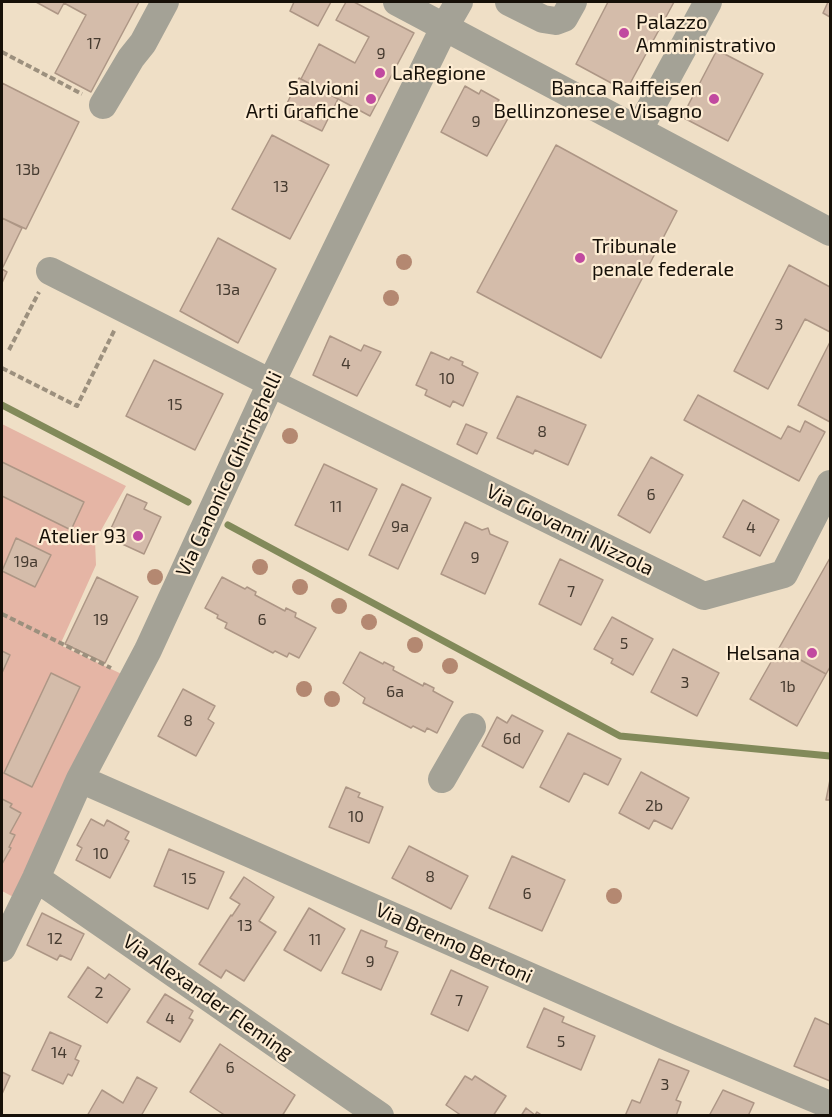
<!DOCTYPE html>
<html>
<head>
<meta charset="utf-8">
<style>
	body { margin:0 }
	#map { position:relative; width:832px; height:1117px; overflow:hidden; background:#efdfc6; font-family:"Exo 2",sans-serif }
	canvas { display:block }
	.frame { position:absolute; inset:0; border:3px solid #161008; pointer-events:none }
</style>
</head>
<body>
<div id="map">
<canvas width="832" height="1117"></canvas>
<div class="frame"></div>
</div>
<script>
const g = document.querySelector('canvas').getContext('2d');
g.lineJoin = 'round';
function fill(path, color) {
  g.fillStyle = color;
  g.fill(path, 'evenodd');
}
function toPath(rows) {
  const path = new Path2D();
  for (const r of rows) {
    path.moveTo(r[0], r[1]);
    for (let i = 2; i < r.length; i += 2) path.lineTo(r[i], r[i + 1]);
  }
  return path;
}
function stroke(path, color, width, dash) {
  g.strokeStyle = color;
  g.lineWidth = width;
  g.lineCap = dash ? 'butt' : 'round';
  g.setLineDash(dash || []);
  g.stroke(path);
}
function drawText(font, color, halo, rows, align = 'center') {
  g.font = font + ' "Exo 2",sans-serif';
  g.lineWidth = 4.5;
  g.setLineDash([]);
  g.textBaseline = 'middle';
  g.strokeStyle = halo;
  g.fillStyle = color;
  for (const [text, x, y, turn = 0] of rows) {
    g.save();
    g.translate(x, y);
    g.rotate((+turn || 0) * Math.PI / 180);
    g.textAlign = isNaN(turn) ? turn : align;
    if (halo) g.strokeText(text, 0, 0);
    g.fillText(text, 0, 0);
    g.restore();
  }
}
const green = toPath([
	[2,424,126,486,95,541,96,565,60,645,128,677,19,900,2,891]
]);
const stream = toPath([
	[2,405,188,502],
	[228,525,620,736,830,756]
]);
const building = toPath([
	[36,2,139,2,91,92,55,73,86,15,64,3,58,14,36,2],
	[294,2,331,2,318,26,290,11,294,2],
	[346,2,354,2,414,33,370,116,301,79,319,44,355,63,369,37,336,20,346,2],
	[608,2,674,2,626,91,576,64,608,2],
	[828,2,830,2,830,17,823,13,828,2],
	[717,50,763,74,728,141,682,117,717,50],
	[299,78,338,99,322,131,283,112,299,78],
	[2,83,79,122,26,229,2,218,2,83],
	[465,86,479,94,481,90,499,100,496,104,511,113,487,156,441,132,465,86],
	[272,135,329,165,290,239,232,209,272,135],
	[556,145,677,211,601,358,477,292,556,145],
	[2,218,22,228,2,269,7,272,2,283,2,218],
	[218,238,276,269,238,343,180,311,218,238],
	[789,265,830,287,830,332,805,319,768,389,734,371,789,265],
	[330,336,361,351,364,345,381,352,357,396,313,375,330,336],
	[830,342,830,422,798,405,830,342],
	[431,352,449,360,451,357,463,362,462,365,478,373,463,406,453,401,450,407,425,395,427,390,416,385,431,352],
	[154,360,223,394,195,450,126,416,154,360],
	[698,395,781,439,788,426,800,432,805,421,825,432,799,481,684,420,698,395],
	[517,396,586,425,568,465,535,450,533,454,497,438,517,396],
	[466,424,487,433,477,454,457,444,466,424],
	[651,457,683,475,650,533,618,515,651,457],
	[2,462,84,502,71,530,2,496,2,462],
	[324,464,377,489,348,550,295,525,324,464],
	[402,484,431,498,398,569,369,555,402,484],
	[127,494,147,503,144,509,161,517,144,554,107,537,127,494],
	[743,500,779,520,760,556,723,537,743,500],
	[465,522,482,530,488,528,490,534,508,542,485,594,441,574,465,522],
	[16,538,51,555,35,587,2,571,16,538],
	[830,558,830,667,826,674,779,648,830,558],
	[560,559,603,580,581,625,539,604,560,559],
	[97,577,138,597,105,663,65,644,97,577],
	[222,577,245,589,247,587,256,592,255,595,285,611,286,608,296,613,295,617,316,628,299,658,289,653,287,657,275,651,273,653,225,628,227,623,217,618,218,615,205,608,222,577],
	[612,617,653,639,633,675,611,663,613,659,594,649,612,617],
	[779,648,826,674,797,726,750,699,779,648],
	[673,649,719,673,697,716,651,692,673,649],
	[2,651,10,655,2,673,2,651],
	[360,652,383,664,384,662,394,667,393,670,423,686,424,683,434,688,433,691,453,702,437,733,427,728,425,732,413,726,411,728,363,703,365,698,343,683,360,652],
	[51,673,80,687,32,787,4,773,51,673],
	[183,689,215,706,208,719,214,723,196,756,158,736,183,689],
	[512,715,543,731,523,768,482,746,497,717,507,723,512,715],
	[568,733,621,759,608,785,584,773,569,802,540,787,568,733],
	[641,772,689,798,672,829,654,820,649,829,619,813,641,772],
	[830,780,830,800,826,800,830,780],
	[346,787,360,793,358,797,383,807,369,843,329,827,346,787],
	[2,799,12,804,10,807,21,813,10,833,15,835,9,847,11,848,2,864,2,799],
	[91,819,104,826,107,820,129,832,125,839,129,841,110,878,76,860,82,848,77,845,91,819],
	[409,846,468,876,451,909,392,878,409,846],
	[169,849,224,872,208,909,154,886,169,849],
	[512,856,565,880,542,931,489,908,512,856],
	[244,877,274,897,259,921,276,932,244,981,226,970,221,978,199,964,231,915,232,916,240,904,230,898,244,877],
	[309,908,345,929,321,971,284,950,309,908],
	[42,913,84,934,71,960,60,955,57,960,27,945,42,913],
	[361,930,387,941,385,947,398,952,381,990,342,973,361,930],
	[88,967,105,979,109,974,130,989,107,1023,68,997,88,967],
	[451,970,488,987,468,1031,431,1014,451,970],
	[165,994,193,1011,189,1018,193,1020,180,1042,147,1022,165,994],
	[544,1008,564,1017,562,1022,595,1036,581,1070,527,1047,544,1008],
	[815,1018,830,1025,830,1081,794,1066,815,1018],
	[50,1032,81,1046,75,1059,79,1061,72,1076,68,1074,63,1084,32,1070,50,1032],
	[220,1044,295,1095,282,1116,226,1116,190,1092,220,1044],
	[659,1059,689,1071,676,1100,681,1102,676,1116,625,1116,632,1100,640,1103,659,1059],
	[2,1072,10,1076,2,1094,2,1072],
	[465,1076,472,1080,475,1076,506,1096,493,1116,462,1116,446,1105,465,1076],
	[137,1077,157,1088,141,1116,87,1116,102,1090,123,1103,137,1077],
	[723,1090,754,1103,748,1116,709,1116,723,1090],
	[526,1108,535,1115,537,1112,543,1116,521,1116,526,1108]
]);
const path = toPath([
	[2,52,82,94],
	[9,350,39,292],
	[2,368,77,406,115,329],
	[2,614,111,668]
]);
const minor = toPath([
	[397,2,830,232],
	[509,2,543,19,556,21,564,18,573,2],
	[103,105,131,58,143,43,165,2],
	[639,129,708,2],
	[50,271,271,383,704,596,784,574,830,484],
	[80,779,670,1038,830,1105],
	[442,779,472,727],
	[36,878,380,1116],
	[2,948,36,878,80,779,148,650,271,383,444,28,459,2]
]);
const trees = [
	[404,262],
	[391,298],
	[290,436],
	[260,567],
	[155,577],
	[300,587],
	[339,606],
	[369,622],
	[415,645],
	[450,666],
	[304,689],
	[332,699],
	[614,896]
];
const markers = [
	[624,33,6,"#c14aa0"],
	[380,73,6,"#c14aa0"],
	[371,99,6,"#c14aa0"],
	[714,99,6,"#c14aa0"],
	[580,258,6,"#c14aa0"],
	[138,536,6,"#c14aa0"],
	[812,653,6,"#c14aa0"]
];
const numberNames = [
	["17",94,44],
	["9",381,54],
	["9",476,122],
	["13b",28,170],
	["13",281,187],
	["13a",228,290],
	["3",779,325],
	["4",346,364],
	["10",447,379],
	["15",175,405],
	["8",542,432],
	["6",651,495],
	["11",336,507],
	["9a",400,527],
	["4",751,528],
	["9",475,558],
	["19a",26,562],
	["7",571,592],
	["19",101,620],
	["6",262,620],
	["5",624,644],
	["3",685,683],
	["1b",788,687],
	["6a",395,692],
	["8",188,721],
	["6d",512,739],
	["2b",654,806],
	["10",356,817],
	["10",101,854],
	["8",430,877],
	["15",189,879],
	["6",527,894],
	["13",245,926],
	["12",55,939],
	["11",315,940],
	["9",370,962],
	["2",99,993],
	["7",459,1001],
	["4",170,1019],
	["5",561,1042],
	["14",59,1053],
	["6",230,1068],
	["3",665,1085]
];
const poiNames = [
	["Palazzo",636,22,"left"],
	["Amministrativo",636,45,"left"],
	["LaRegione",392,73,"left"],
	["Salvioni",359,88],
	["Arti Grafiche",359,111],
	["Banca Raiffeisen",702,88],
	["Bellinzonese e Visagno",702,111],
	["Tribunale",592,246,"left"],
	["penale federale",592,269,"left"],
	["Atelier 93",126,536],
	["Helsana",800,653]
];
const streetNames = [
	["Via Canonico Ghiringhelli",229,474,-65],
	["Via Giovanni Nizzola",570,530,26],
	["Via Brenno Bertoni",454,943,24],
	["Via Alexander Fleming",208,997,35]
];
fill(green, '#e5b5a5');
stroke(stream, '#828a5a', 7);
fill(building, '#d4bcaa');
stroke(building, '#ad9685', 1.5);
stroke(path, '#9c907e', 4, [6, 3]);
stroke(minor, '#a4a296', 28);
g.fillStyle = '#b48871';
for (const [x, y] of trees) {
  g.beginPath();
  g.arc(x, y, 8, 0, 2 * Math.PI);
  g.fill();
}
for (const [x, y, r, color] of markers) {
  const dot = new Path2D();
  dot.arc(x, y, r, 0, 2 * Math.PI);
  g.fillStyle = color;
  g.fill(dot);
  stroke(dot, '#fdecd3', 2);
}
drawText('16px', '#463b30', null, numberNames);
drawText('20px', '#161008', '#fdecd3', poiNames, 'right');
drawText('20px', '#161008', '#fdecd3', streetNames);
</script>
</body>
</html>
